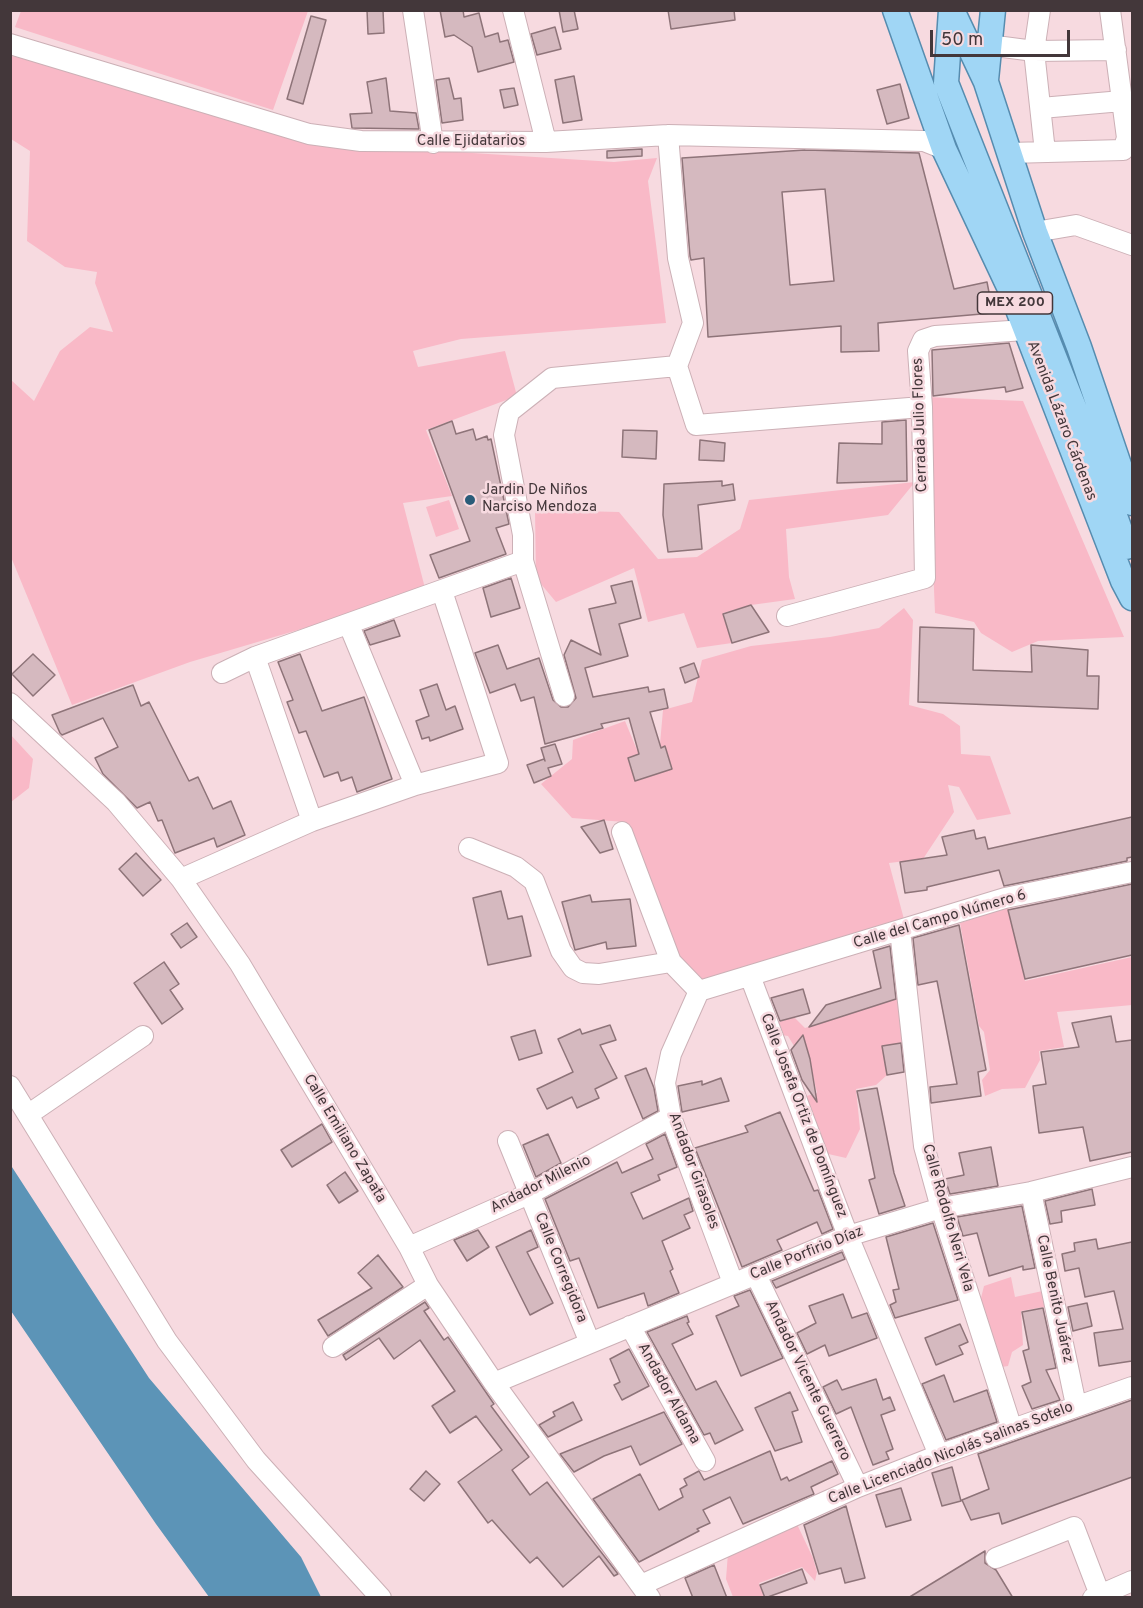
<!DOCTYPE html>
<html>
<head>
<meta charset="utf-8">
<style>
	body { margin:0 }
	#map { position:relative; width:1143px; height:1608px; overflow:hidden; background:#f7dae0; font-family:Overpass,sans-serif }
	canvas { display:block }
	.frame { position:absolute; inset:0; border:12px solid #43373a; pointer-events:none }
	.scale { position:absolute; left:930px; top:30px; width:140px; height:27px; box-sizing:border-box; border:3px solid #43373a; border-top:0; padding-left:8px; font-size:18px; line-height:21px; white-space:nowrap; color:#43373a; -webkit-text-stroke:4px #f7dae0; paint-order:stroke }
</style>
</head>
<body>
<div id="map">
<canvas width="1143" height="1608"></canvas>
<div class="frame"></div>
<div class="scale">50 m</div>
</div>
<script>
const g = document.querySelector('canvas').getContext('2d');
g.lineJoin = 'round';
function fill(path, color) {
  g.fillStyle = color;
  g.fill(path, 'evenodd');
}
function toPath(rows) {
  const path = new Path2D();
  for (const r of rows) {
    path.moveTo(r[0], r[1]);
    for (let i = 2; i < r.length; i += 2) path.lineTo(r[i], r[i + 1]);
  }
  return path;
}
function stroke(path, color, width, dash) {
  g.strokeStyle = color;
  g.lineWidth = width;
  g.lineCap = dash ? 'butt' : 'round';
  g.setLineDash(dash || []);
  g.stroke(path);
}
function drawText(font, color, halo, rows, align = 'center') {
  g.font = font + ' Overpass,sans-serif';
  g.lineWidth = 5;
  g.setLineDash([]);
  g.textBaseline = 'middle';
  g.strokeStyle = halo;
  g.fillStyle = color;
  for (const [text, x, y, turn = 0] of rows) {
    g.save();
    g.translate(x, y);
    g.rotate((+turn || 0) * Math.PI / 180);
    g.textAlign = isNaN(turn) ? turn : align;
    if (halo) g.strokeText(text, 0, 0);
    g.fillText(text, 0, 0);
    g.restore();
  }
}
const green = toPath([
	[21,11,21,10,308,11,273,110,15,27],
	[11,56,43,62,315,143,614,162,657,158,648,181,666,323,461,339,413,351,418,367,505,351,517,396,426,430,452,496,403,503,426,592,190,662,72,705,11,557,10,379,34,401,60,351,90,327,113,332,95,283,97,272,65,267,27,241,30,151,11,139],
	[926,397,1023,401,1124,637,1038,641,1012,652,981,633,974,622,935,613],
	[915,482,888,515,786,529,789,577,795,599,751,605,723,613,732,643,697,648,684,613,648,622,634,568,556,602,536,578,535,510,619,512,658,559,697,557,740,529,749,500],
	[449,500,459,529,436,537,426,507],
	[904,608,913,620,909,705,943,714,960,726,961,754,990,756,1011,814,977,820,959,787,948,785,954,812,923,859,889,863,905,923,702,983,678,958,625,822,572,818,541,784,572,759,573,740,625,721,637,750,660,744,663,710,692,702,702,660,751,646,830,637,879,628],
	[10,734,33,759,29,788,11,802],
	[1008,907,1025,981,1132,957,1132,1005,1057,1012,1064,1047,1039,1051,1040,1060,1025,1088,1002,1089,985,1096,982,1080,990,1070,984,1032,979,1026,960,923],
	[901,997,907,1042,883,1046,887,1075,876,1085,856,1089,860,1129,846,1158,824,1153,803,1097,817,1093,807,1049,794,1046,788,1036,781,1035,776,1023,794,1017,805,1028],
	[1011,1277,1015,1297,1047,1290,1044,1307,1021,1311,1023,1345,1012,1352,1008,1366,996,1368,979,1306,984,1286],
	[795,1520,813,1558,817,1572,815,1581,802,1567,759,1583,764,1597,733,1597,726,1579,728,1553]
]);
const water = toPath([
	[10,1164,149,1378,301,1557,321,1597,209,1597,156,1524,11,1311]
]);
const building = toPath([
	[367,10,383,10,384,33,368,34,367,10],
	[440,10,463,10,464,17,479,13,485,37,498,33,500,42,508,40,514,62,478,72,472,47,454,35,445,37,440,10],
	[559,10,574,10,578,29,563,32,559,10],
	[668,10,734,10,735,20,671,29,668,10],
	[311,16,326,20,303,104,287,99,311,16],
	[555,27,561,49,537,55,531,34,555,27],
	[574,76,582,120,563,123,555,80,574,76],
	[386,78,390,111,416,113,419,129,352,128,350,114,372,113,367,82,386,78],
	[449,78,454,99,461,98,463,120,442,123,436,80,449,78],
	[900,84,909,118,887,124,877,90,900,84],
	[514,88,518,105,504,108,500,90,514,88],
	[642,149,642,156,607,158,607,151,642,149],
	[805,150,919,153,954,289,987,282,993,313,878,323,879,351,841,352,841,326,708,337,704,258,691,260,690,256,682,158,805,150],
	[825,189,834,281,790,285,782,192,825,189],
	[1009,343,1023,388,1006,392,1005,387,933,396,932,350,1009,343],
	[906,420,907,481,837,483,839,443,882,444,882,422,906,420],
	[452,421,456,434,473,429,476,440,487,436,488,440,491,439,509,524,496,528,506,554,439,578,430,555,470,541,429,430,452,421],
	[623,430,657,431,656,459,622,457,623,430],
	[700,440,725,443,724,461,699,460,700,440],
	[722,481,722,486,733,484,735,500,698,505,702,549,668,552,663,515,664,484,722,481],
	[511,578,520,608,491,617,483,588,511,578],
	[632,581,641,618,619,624,628,656,585,668,593,697,648,687,649,692,664,689,668,708,650,712,661,748,665,746,672,769,635,781,628,758,639,754,629,718,601,724,603,728,545,744,534,697,521,701,515,684,490,693,475,653,498,645,507,669,539,658,553,700,561,707,568,707,576,698,564,655,571,640,601,655,589,609,616,603,611,586,632,581],
	[751,605,769,632,732,643,723,614,751,605],
	[394,620,400,636,370,645,364,631,394,620],
	[920,627,974,629,973,670,1032,672,1031,645,1088,650,1087,676,1099,676,1098,709,918,702,920,627],
	[33,654,55,675,33,696,12,674,33,654],
	[300,654,322,711,364,697,392,779,357,792,352,777,341,781,338,772,324,777,306,731,299,733,287,702,293,700,278,662,300,654],
	[694,663,699,677,685,683,680,668,694,663],
	[437,684,446,710,455,706,463,729,430,741,429,737,422,739,416,721,429,716,420,690,437,684],
	[133,685,141,706,149,702,189,781,198,777,213,809,231,801,245,835,217,847,214,838,175,853,162,820,158,821,150,802,137,808,103,774,95,758,118,747,103,718,62,735,60,733,52,715,133,685],
	[555,744,562,764,548,768,551,776,534,783,527,765,544,759,545,761,541,748,555,744],
	[1132,817,1132,857,1127,858,1127,861,1004,886,999,870,927,887,927,890,905,893,900,862,947,855,942,837,974,830,976,839,985,837,988,849,1132,817],
	[604,820,613,849,600,853,581,827,604,820],
	[136,853,161,880,143,896,119,869,136,853],
	[1132,884,1132,955,1025,979,1008,910,1132,884],
	[501,891,508,919,522,916,531,956,488,965,473,898,501,891],
	[590,895,592,902,630,899,636,946,607,949,606,942,575,950,562,902,590,895],
	[187,923,197,937,181,948,171,934,187,923],
	[959,925,986,1070,978,1072,981,1096,931,1103,930,1087,957,1084,937,981,918,985,913,938,959,925],
	[890,946,896,999,809,1027,826,1005,881,988,873,951,890,946],
	[164,962,179,984,170,990,183,1009,162,1024,134,983,164,962],
	[803,989,810,1013,780,1021,771,998,803,989],
	[1111,1016,1116,1042,1132,1040,1132,1152,1090,1161,1083,1127,1039,1133,1033,1086,1046,1084,1041,1052,1079,1047,1072,1023,1111,1016],
	[610,1025,616,1040,600,1045,617,1078,595,1089,599,1098,577,1108,572,1097,547,1109,537,1089,573,1072,558,1039,580,1029,582,1034,610,1025],
	[535,1030,542,1053,519,1060,511,1037,535,1030],
	[803,1035,810,1059,817,1102,802,1080,791,1050,803,1035],
	[901,1043,904,1072,887,1075,882,1046,901,1043],
	[646,1068,654,1088,658,1111,643,1119,625,1076,646,1068],
	[721,1078,729,1101,682,1112,678,1086,702,1081,702,1085,721,1078],
	[877,1088,894,1173,905,1206,879,1214,869,1180,875,1178,857,1091,877,1088],
	[780,1112,814,1191,818,1190,833,1229,822,1234,817,1222,777,1240,782,1250,742,1267,695,1148,748,1132,745,1126,780,1112],
	[322,1124,332,1142,292,1167,281,1150,322,1124],
	[548,1134,561,1163,536,1177,523,1145,548,1134],
	[665,1134,677,1167,658,1175,660,1180,631,1193,643,1219,689,1198,693,1211,684,1215,690,1228,662,1241,673,1269,670,1271,679,1293,648,1306,644,1293,598,1308,579,1258,570,1261,545,1199,617,1162,622,1173,653,1159,646,1144,665,1134],
	[991,1147,998,1186,950,1194,945,1179,964,1175,959,1153,991,1147],
	[345,1172,358,1191,339,1203,327,1185,345,1172],
	[1092,1189,1095,1205,1061,1211,1062,1222,1050,1224,1045,1201,1092,1189],
	[1022,1206,1035,1268,1023,1270,1023,1266,989,1276,977,1233,963,1236,957,1217,1022,1206],
	[933,1223,958,1300,895,1318,890,1305,896,1302,893,1290,899,1289,886,1237,933,1223],
	[478,1230,489,1247,467,1261,454,1240,478,1230],
	[531,1230,538,1247,527,1252,553,1303,530,1315,496,1247,531,1230],
	[1096,1239,1098,1249,1132,1242,1132,1361,1099,1366,1094,1333,1123,1329,1114,1291,1085,1297,1079,1268,1065,1271,1062,1254,1075,1251,1074,1243,1096,1239],
	[842,1252,845,1259,821,1269,776,1288,772,1281,842,1252],
	[378,1255,403,1287,328,1336,318,1320,372,1288,358,1273,378,1255],
	[750,1290,783,1358,741,1376,716,1316,739,1306,734,1296,750,1290],
	[843,1294,852,1318,867,1313,877,1338,829,1356,825,1345,807,1354,797,1333,816,1323,809,1306,843,1294],
	[425,1302,429,1308,424,1311,444,1340,448,1337,494,1404,491,1406,529,1457,512,1470,530,1495,547,1482,618,1574,614,1576,599,1556,563,1587,537,1557,530,1563,492,1520,488,1523,458,1482,502,1450,476,1416,450,1433,432,1406,455,1391,420,1340,394,1359,379,1338,346,1360,343,1355,425,1302],
	[1087,1303,1092,1326,1073,1331,1068,1307,1087,1303],
	[1043,1308,1056,1368,1046,1370,1060,1400,1032,1409,1022,1386,1031,1382,1023,1351,1029,1349,1022,1312,1043,1308],
	[687,1316,689,1322,687,1323,693,1334,672,1344,696,1390,716,1381,743,1430,715,1444,710,1433,704,1435,647,1332,687,1316],
	[960,1324,968,1342,959,1346,963,1354,936,1365,925,1338,960,1324],
	[629,1349,649,1386,622,1400,614,1385,620,1382,610,1359,629,1349],
	[944,1375,954,1402,987,1390,997,1422,946,1440,922,1384,944,1375],
	[876,1379,883,1400,890,1397,895,1410,881,1415,893,1449,886,1452,889,1459,873,1465,851,1407,836,1414,823,1387,837,1380,842,1390,876,1379],
	[790,1392,798,1410,792,1412,802,1442,775,1451,755,1408,790,1392],
	[1132,1400,1132,1477,1002,1524,999,1513,971,1520,962,1500,989,1489,978,1454,1132,1400],
	[573,1402,582,1420,548,1437,539,1425,555,1416,553,1412,573,1402],
	[664,1412,682,1444,640,1465,631,1446,604,1456,574,1472,560,1454,664,1412],
	[770,1451,781,1480,787,1477,789,1481,832,1461,838,1474,811,1487,814,1494,743,1524,730,1497,703,1510,710,1523,697,1529,699,1531,639,1562,593,1499,640,1474,659,1510,683,1497,680,1489,687,1485,684,1479,699,1471,704,1480,770,1451],
	[952,1467,961,1501,942,1506,932,1473,952,1467],
	[426,1471,440,1484,424,1501,410,1489,426,1471],
	[901,1488,911,1520,886,1527,876,1495,901,1488],
	[846,1506,865,1578,845,1583,841,1568,819,1574,804,1525,846,1506],
	[985,1551,985,1563,996,1570,1013,1598,908,1598,985,1551],
	[714,1565,727,1598,693,1598,685,1578,714,1565],
	[802,1569,807,1583,765,1598,760,1585,802,1569]
]);
const minor = toPath([
	[413,10,433,143],
	[513,10,546,142],
	[1040,10,1034,51,1045,152],
	[10,44,309,134,361,141,546,142,668,135,924,141,944,149],
	[988,45,1034,51,1116,50],
	[1041,108,1122,101],
	[668,135,678,258,693,323,677,366,696,425,922,407],
	[1009,153,1123,150,1127,138,1110,10],
	[1035,232,1076,225,1132,245],
	[787,616,925,578,922,407,918,351,923,340,935,336,1025,330],
	[349,625,415,785],
	[255,657,312,821],
	[222,673,255,657,523,561],
	[564,696,523,561,523,535,504,435,509,412,552,378,677,366],
	[10,703,116,802,181,879,240,964,409,1247,428,1285,494,1383,650,1598],
	[622,832,671,962],
	[469,848,516,867,534,881,561,951,573,968,583,973,599,974,671,962,699,991],
	[181,879,312,821,415,785,498,763,442,591],
	[900,930,924,1146,941,1208,1012,1429],
	[750,976,848,1236,939,1455],
	[699,991,1005,898,1132,872],
	[699,991,671,1054,665,1083,671,1117,733,1283],
	[10,1086,167,1341,256,1460,381,1598],
	[29,1114,143,1036],
	[508,1141,590,1343],
	[1031,1192,1076,1405],
	[409,1247,531,1193,671,1117],
	[756,1275,858,1487],
	[630,1326,705,1461],
	[333,1347,428,1285],
	[494,1383,848,1236,941,1208,1031,1192,1132,1167],
	[996,1558,1074,1527,1100,1595],
	[641,1585,858,1487,939,1455,1132,1387],
	[1093,1598,1132,1581]
]);
const major = toPath([
	[895,10,944,149,1010,289,1123,581,1132,598],
	[951,10,946,83,1098,468,1126,547],
	[952,10,986,82,1035,232,1079,347,1132,503],
	[986,80,993,10]
]);
const markers = [
	[470,500,6,"#295c79"]
];
const shields = [
	[1015,303,75]
];
const shieldNames = [
	["MEX 200",1015,303]
];
const streetNames = [
	["Calle Ejidatarios",471,142],
	["Avenida Lázaro Cárdenas",1061,421,69],
	["Cerrada Julio Flores",921,425,-92],
	["Calle del Campo Número 6",940,920,-16],
	["Calle Josefa Ortiz de Domínguez",803,1116,69],
	["Calle Emiliano Zapata",344,1139,59],
	["Andador Girasoles",693,1171,70],
	["Andador Milenio",541,1185,-27],
	["Calle Rodolfo Neri Vela",947,1218,74],
	["Calle Porfirio Díaz",807,1254,-22],
	["Calle Corregidora",560,1268,68],
	["Calle Benito Juárez",1054,1299,78],
	["Andador Vicente Guerrero",807,1381,64],
	["Andador Aldama",668,1394,61],
	["Calle Licenciado Nicolás Salinas Sotelo",951,1454,-21]
];
const poiNames = [
	["Jardin De Niños",482,491],
	["Narciso Mendoza",482,508]
];
fill(green, '#f9b9c7');
fill(water, '#5c94b7');
fill(building, '#d5b9bf');
stroke(building, '#8e7479', 1.5);
stroke(minor, '#ccb0b6', 22);
stroke(major, '#568caf', 27);
stroke(minor, '#fff', 20);
stroke(major, '#a0d6f5', 24);
for (const [x, y, r, color] of markers) {
  const dot = new Path2D();
  dot.arc(x, y, r, 0, 2 * Math.PI);
  g.fillStyle = color;
  g.fill(dot);
  stroke(dot, '#f7dae0', 2);
}
for (const [x, y, w] of shields) {
  const box = new Path2D();
  box.roundRect(x - w / 2, y - 11, w, 22, 4.5);
  g.fillStyle = '#f7dae0';
  g.fill(box);
  stroke(box, '#43373a', 1.5);
}
drawText('bold 14px', '#43373a', null, shieldNames);
drawText('15px', '#43373a', '#f7dae0', streetNames);
drawText('15px', '#43373a', '#f7dae0', poiNames, 'left');
</script>
</body>
</html>
